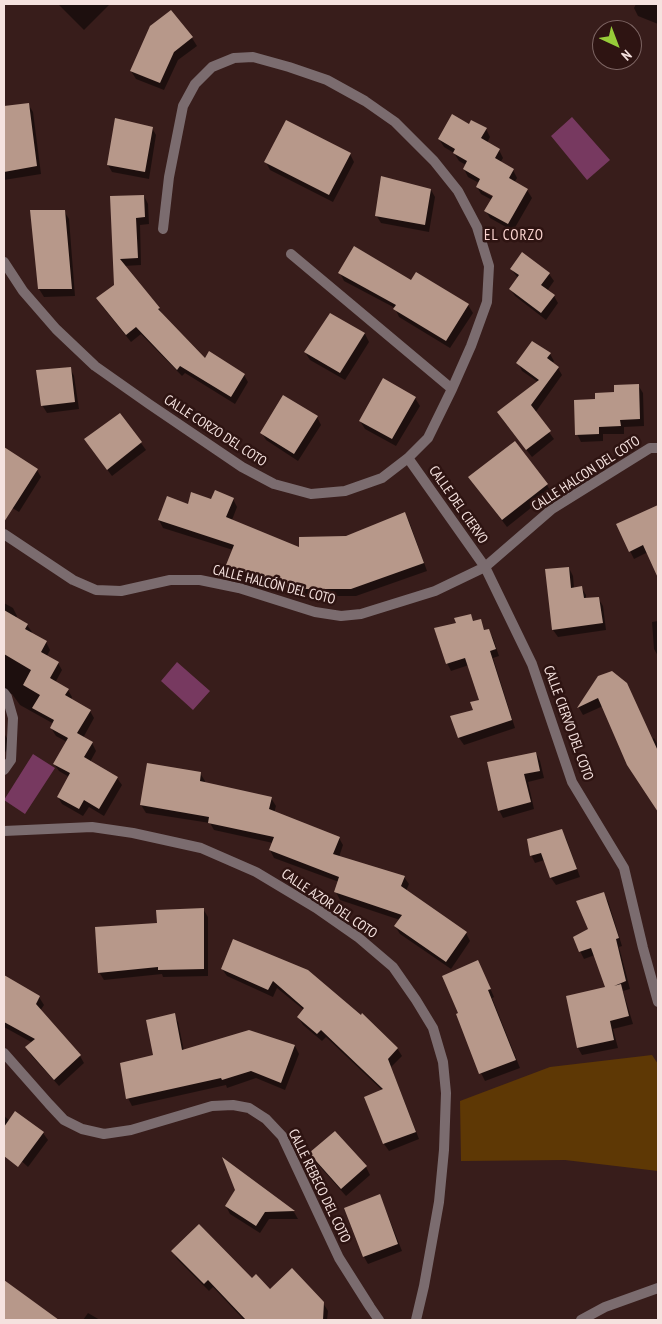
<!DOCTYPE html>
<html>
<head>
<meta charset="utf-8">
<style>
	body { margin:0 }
	#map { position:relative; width:662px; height:1324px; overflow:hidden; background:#381d1b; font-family:"PT Sans Narrow",sans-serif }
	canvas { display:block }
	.frame { position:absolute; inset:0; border:5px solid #f5e2df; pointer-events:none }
	.north { position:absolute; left:592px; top:20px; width:50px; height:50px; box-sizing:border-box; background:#2e1412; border:1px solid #7e6664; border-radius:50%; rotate:137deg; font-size:14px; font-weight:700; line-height:20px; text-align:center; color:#f5e2df }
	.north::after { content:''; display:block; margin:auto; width:18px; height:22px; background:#97cc39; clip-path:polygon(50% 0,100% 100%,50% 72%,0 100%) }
</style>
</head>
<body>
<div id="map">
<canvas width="662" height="1324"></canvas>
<div class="frame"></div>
<div class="north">N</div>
</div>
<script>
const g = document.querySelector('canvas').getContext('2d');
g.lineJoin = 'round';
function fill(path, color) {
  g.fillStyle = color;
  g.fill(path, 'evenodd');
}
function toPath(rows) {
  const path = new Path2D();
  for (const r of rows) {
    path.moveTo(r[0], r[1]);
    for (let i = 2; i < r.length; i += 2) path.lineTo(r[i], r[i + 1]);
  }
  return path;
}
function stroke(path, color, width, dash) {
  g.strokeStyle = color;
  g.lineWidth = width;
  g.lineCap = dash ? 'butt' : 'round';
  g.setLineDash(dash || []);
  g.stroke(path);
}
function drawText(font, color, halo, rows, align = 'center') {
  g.font = font + ' "PT Sans Narrow",sans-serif';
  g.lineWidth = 5;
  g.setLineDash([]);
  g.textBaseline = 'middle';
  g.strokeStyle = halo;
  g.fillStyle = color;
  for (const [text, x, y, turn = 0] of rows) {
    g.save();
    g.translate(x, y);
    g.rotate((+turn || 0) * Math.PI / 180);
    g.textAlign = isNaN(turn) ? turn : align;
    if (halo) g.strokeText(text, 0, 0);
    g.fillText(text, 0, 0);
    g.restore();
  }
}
const green = toPath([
	[652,1055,658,1064,658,1171,565,1160,461,1161,460,1101,550,1067]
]);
const water = toPath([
	[572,117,610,160,587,180,551,136],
	[177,662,210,691,193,710,161,681],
	[33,754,55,768,25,814,4,800]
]);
const shadow = toPath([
	[58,4,110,4,84,30],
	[636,4,658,4,658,24,638,16,634,8],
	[171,11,192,38,197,46,178,60,164,90,136,79,131,71],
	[28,104,33,112,41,174,4,180,4,107],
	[469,125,486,129,490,137,487,143,499,150,503,158,500,163,513,170,517,178,514,183,527,190,532,198,513,231,490,218,486,211,492,200,481,194,477,187,479,183,468,177,464,169,466,165,459,161,454,153,444,147,439,139],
	[482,189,499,198,498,200,482,191],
	[152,128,156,135,149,179,112,172,108,165],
	[350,154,354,162,333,202,270,170,266,162],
	[431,190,435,197,429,232,381,223,376,215],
	[144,196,148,204,149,224,140,225,141,265,124,266,159,308,163,316,205,360,244,375,248,382,235,404,185,373,182,376,141,334,131,342,102,306,98,299,115,286,112,197],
	[64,211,69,219,75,296,44,297,39,289],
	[511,269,549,274,554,281,547,291,554,296,558,303,546,320,515,296,510,289,518,278],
	[340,273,411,282,416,274,468,305,473,313,450,348,399,317,395,308,344,281],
	[330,314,365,334,369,342,345,380,310,360,305,352],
	[550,354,554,361,552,364,558,368,562,375,535,413,554,439,532,457,503,420,538,382,522,371,518,363],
	[70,368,74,376,79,409,47,413,42,405],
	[383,380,415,398,420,406,396,446,365,429,360,421],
	[638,385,643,393,644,426,624,427,624,434,603,434,603,441,581,442,577,434,596,400],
	[120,414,146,450,112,476,90,447],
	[317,417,321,425,298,461,266,440,262,433],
	[4,448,37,470,41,477,19,512,4,503],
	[474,484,547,485,551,492,507,527],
	[233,499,237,507,232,520,300,549,346,537,405,514,409,521,427,571,356,596,298,596,232,573,227,565,233,550,163,528,159,520,188,506,212,500],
	[658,517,658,560,653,563,648,552,634,559,630,551,656,529],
	[569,568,573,576,574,588,581,587,586,595,586,599,598,598,603,606,606,630,558,637,553,630],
	[4,603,13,608,17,616,16,618,27,625,32,632,31,634,46,642,50,650,47,656,58,663,62,670,55,683,68,690,72,697,71,700,90,711,94,718,83,738,92,743,96,751,90,762,117,778,122,785,104,816,89,807,83,816,62,804,58,797,69,777,59,771,54,764,67,742,56,736,51,728,54,724,20,705,12,694,7,694,4,696],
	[471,616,474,622,480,621,485,631,489,631,493,638,499,656,493,658,515,728,464,745,459,738,452,717,474,710,481,701,469,665,451,671,447,663,457,624],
	[658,621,658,656,654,649,652,622],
	[599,677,652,739,654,738,658,745,658,802,654,804,603,706,583,715,579,708],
	[4,733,9,742,9,746,4,754],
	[536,753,540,761,544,778,528,782,534,809,503,818,499,810],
	[200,773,205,781,204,783,271,798,276,806,274,813,339,838,343,845,339,857,404,877,409,884,406,891,466,933,470,941,451,969,400,934,395,926,400,920,340,900,336,892,339,882,274,858,270,850,273,843,214,830,210,823,146,813,141,805],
	[561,830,566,838,580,877,556,885,551,878,545,860,535,863,531,855],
	[603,894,608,901,622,946,619,947,630,989,623,991,633,1024,613,1029,618,1048,582,1055,578,1048,607,988,595,955,584,959,580,951,590,930],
	[203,909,208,917,208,976,163,977,162,974,104,980,99,972,158,924],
	[234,941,397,1048,402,1056,391,1067,419,1139,389,1151,384,1144,366,1097,383,1091,326,1037,322,1041,303,1025,298,1017,304,1010,277,988,273,997,227,976,222,969],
	[482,970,494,997,492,998,520,1068,485,1081,481,1073],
	[4,976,39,997,44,1005,40,1011,80,1056,84,1063,59,1086,31,1055,27,1048,33,1043,4,1027],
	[174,1015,178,1022,184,1051,295,1046,299,1054,285,1090,256,1078,227,1088,226,1085,132,1106,128,1098,155,1056],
	[4,1116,10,1121,43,1133,48,1140,28,1167,4,1145],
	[311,1154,366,1167,370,1175,346,1196,315,1161],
	[225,1161,294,1212,298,1219,269,1219,260,1233,230,1214,226,1206,237,1190],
	[379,1195,383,1203,402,1251,368,1264,364,1257],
	[173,1252,252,1280,270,1290,323,1303,328,1311,327,1320,244,1320,213,1287,209,1291,177,1259],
	[9,1286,48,1314,52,1320,4,1320,4,1294],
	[88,1313,100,1320,83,1320]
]);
const building = toPath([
	[171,10,193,37,174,52,160,83,130,71,150,26],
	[29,103,37,166,4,172,4,106],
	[452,114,469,124,471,120,487,128,481,138,500,149,495,158,514,169,509,178,528,189,508,224,484,211,493,196,476,187,480,179,463,169,467,161,453,153,455,149,438,139],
	[115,118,153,127,145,172,107,165],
	[286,120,351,153,329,195,264,162],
	[381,176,431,189,425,225,375,216],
	[144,195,145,217,136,218,138,258,120,259,160,308,158,309,205,358,209,351,245,374,231,397,180,366,177,370,136,327,126,335,96,298,114,285,110,196],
	[30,210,65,210,72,289,38,289],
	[354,246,411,280,416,272,469,304,446,341,393,309,396,305,338,273],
	[522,252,550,273,541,285,555,295,541,313,509,289,519,275,510,269],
	[330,313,365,333,340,373,304,352],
	[532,341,551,353,547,358,559,367,531,405,551,431,526,450,497,412,539,380,516,363],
	[71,367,75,402,41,406,36,370],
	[383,378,416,397,392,439,359,421],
	[639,384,640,419,620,420,621,426,599,427,599,434,575,435,574,400,595,399,595,393,614,392,614,385],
	[283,395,318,416,294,454,260,433],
	[120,413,142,442,107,470,84,439],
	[515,441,548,484,502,520,468,477],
	[4,447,38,469,4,522],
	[215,490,234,498,226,517,299,547,299,537,346,536,405,512,424,563,351,589,293,589,226,565,234,545,158,520,167,496,188,504,191,492,211,499],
	[658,505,658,578,643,545,629,552,616,524],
	[569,567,571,588,582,586,584,598,599,597,603,623,552,630,545,569],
	[4,610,28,624,25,629,47,641,41,652,59,662,50,678,69,689,65,695,91,710,77,733,93,742,84,757,118,777,99,809,84,800,79,809,57,797,70,773,53,764,68,738,50,728,54,720,32,708,40,695,23,685,31,670,4,654],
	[471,614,473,621,481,619,484,630,489,629,496,649,490,651,512,720,458,738,450,716,473,710,470,702,479,700,465,658,446,664,434,628,456,623,454,618],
	[612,671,627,683,658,751,658,812,627,765,598,698,577,708,598,676],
	[536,752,540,771,524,774,531,802,498,811,487,762],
	[147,763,201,772,200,781,272,797,269,809,340,837,333,854,405,876,401,886,467,932,446,962,394,926,402,915,334,892,339,877,269,850,274,837,208,823,209,817,140,805],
	[562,829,577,869,550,878,541,853,530,856,527,839],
	[604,892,619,938,616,939,626,981,614,986,621,984,629,1016,610,1021,614,1040,577,1048,566,996,605,987,591,948,579,952,573,937,588,929,576,901],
	[204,908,204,969,158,970,158,967,98,973,95,927,157,923,156,910],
	[233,939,308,970,361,1015,362,1013,398,1048,388,1059,416,1132,383,1144,364,1097,383,1089,321,1030,317,1034,297,1017,304,1008,273,981,268,990,221,969],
	[478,960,491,989,488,990,516,1060,479,1074,456,1014,458,1013,442,976],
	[4,975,40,996,36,1004,81,1055,54,1080,25,1047,35,1039,4,1022],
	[175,1013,182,1050,249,1030,295,1045,281,1083,251,1071,222,1080,221,1078,126,1099,120,1063,153,1055,146,1020],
	[15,1111,44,1132,18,1167,4,1156,4,1127],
	[335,1131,367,1166,341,1189,309,1153],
	[222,1157,295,1211,265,1212,256,1226,225,1206,235,1190],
	[380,1194,398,1244,363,1257,344,1208],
	[199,1224,252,1278,256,1274,270,1289,292,1268,324,1302,323,1320,246,1320,208,1280,204,1284,171,1251],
	[4,1280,59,1320,4,1320]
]);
const lane = toPath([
	[4,693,7,697,13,718,11,760,4,770]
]);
const street = toPath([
	[291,254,452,389],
	[4,262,23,291,56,329,95,366,149,404,242,467,274,484,311,494,345,491,382,478,408,458,428,438,452,389,471,346,487,302,489,266,477,227,458,191,434,161,395,122,365,101,327,80,289,67,253,57,234,58,212,67,195,84,183,106,169,177,163,229],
	[408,458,485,567,532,664,572,782,624,868,643,948,658,1002],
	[4,534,73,580,96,590,121,591,170,580,200,580,239,588,315,612,341,616,361,614,435,591,485,567,552,509,650,448,658,448],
	[4,831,92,827,133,833,201,848,256,872,316,908,359,938,393,967,416,1000,433,1028,443,1062,446,1093,444,1150,439,1202,424,1286,416,1320],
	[4,1053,49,1104,64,1120,82,1129,104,1134,131,1130,212,1106,233,1105,249,1108,266,1119,282,1136,339,1258,370,1307,379,1320],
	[581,1320,605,1307,658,1288]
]);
const streetNames = [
	["CALLE CORZO DEL COTO",215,431,33],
	["CALLE HALCON DEL COTO",586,474,-33],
	["CALLE DEL CIERVO",458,505,55],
	["CALLE HALCÓN DEL COTO",274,585,14],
	["CALLE CIERVO DEL COTO",568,723,70],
	["CALLE AZOR DEL COTO",329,904,34],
	["CALLE REBECO DEL COTO",319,1186,64]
];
const neighbourhoodNames = [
	["EL CORZO",514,236]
];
fill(green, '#5e3805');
fill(water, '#773960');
fill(shadow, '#0007');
fill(building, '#b7988a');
stroke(lane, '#7b6c6f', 10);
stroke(street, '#7b6c6f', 10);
drawText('14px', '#f5e2df', '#2e1412', streetNames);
g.letterSpacing = '1px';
drawText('15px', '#fad4d0', '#2e1412', neighbourhoodNames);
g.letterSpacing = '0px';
</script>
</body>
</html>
